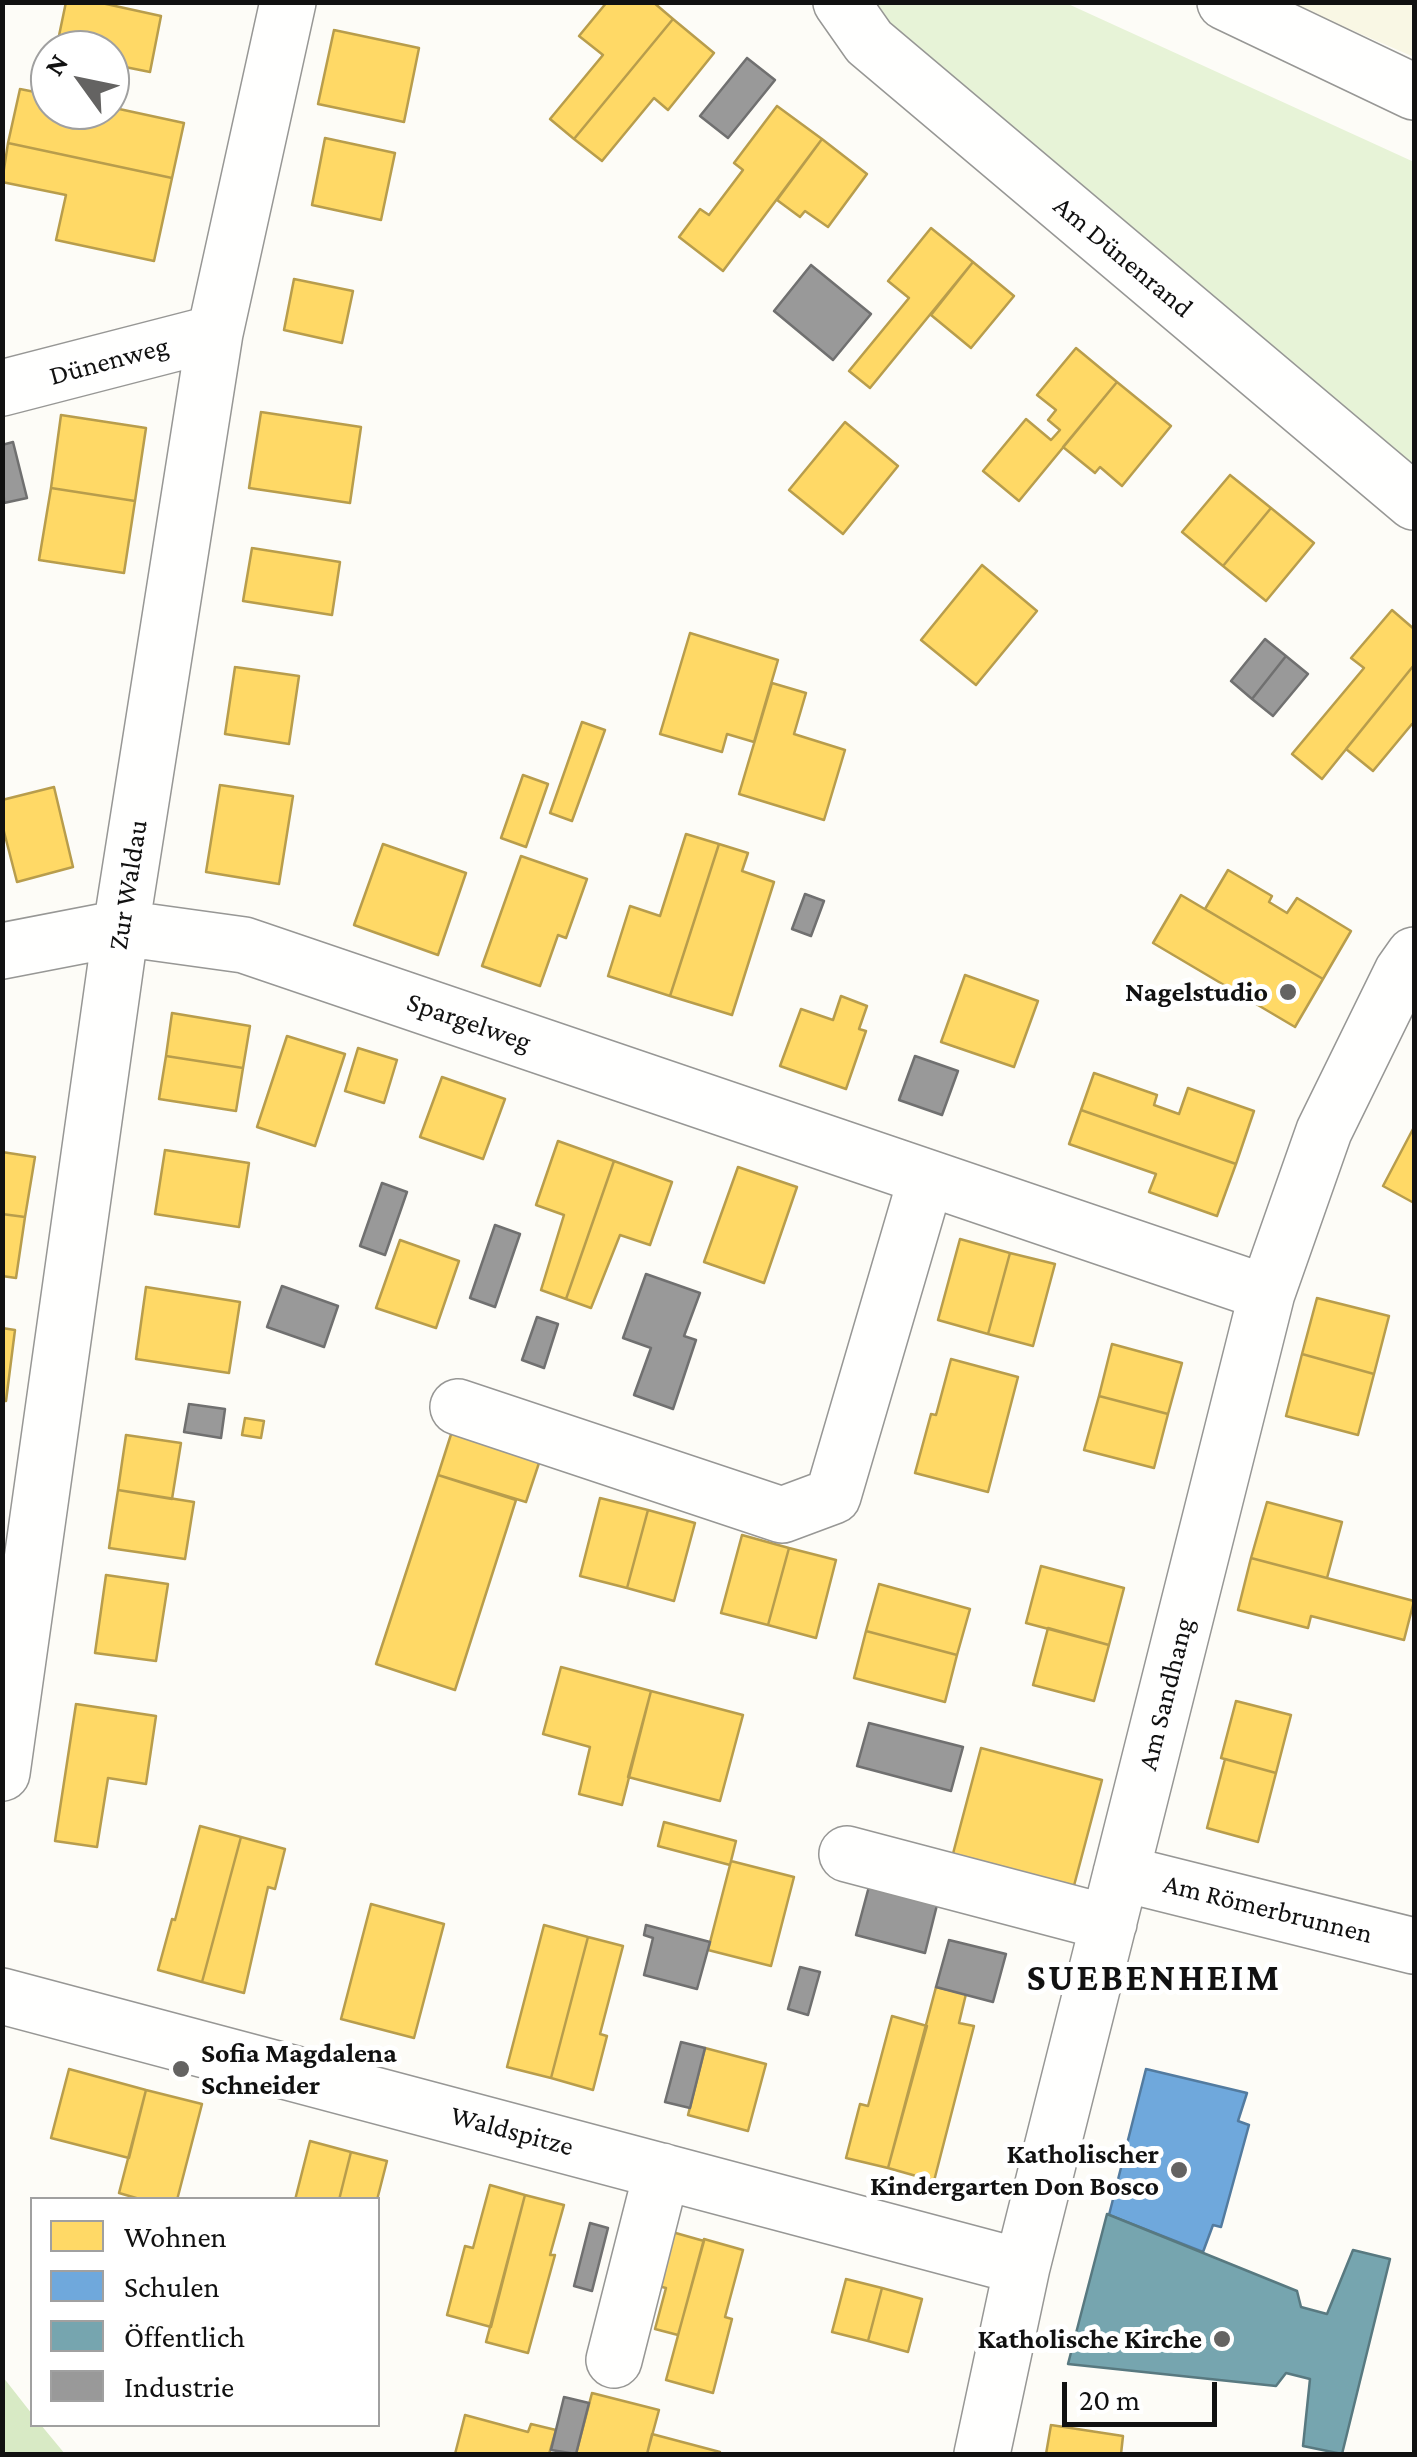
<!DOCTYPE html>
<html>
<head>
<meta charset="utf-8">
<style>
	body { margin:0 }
	#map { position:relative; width:1417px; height:2457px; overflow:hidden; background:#fdfcf7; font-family:"Crimson Pro",serif }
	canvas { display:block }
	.frame { position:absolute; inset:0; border:5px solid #111; pointer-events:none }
	.legend { position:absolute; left:30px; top:2197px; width:350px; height:230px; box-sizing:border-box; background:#fff; border:2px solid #a0a0a0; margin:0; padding:12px 18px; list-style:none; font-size:30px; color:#111 }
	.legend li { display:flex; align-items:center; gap:20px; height:50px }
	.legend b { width:50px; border:2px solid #a0a0a0 }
	.north { position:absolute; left:30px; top:30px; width:100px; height:100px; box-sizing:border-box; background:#fff; border:2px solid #a0a0a0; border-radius:50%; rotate:303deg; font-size:28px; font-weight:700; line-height:40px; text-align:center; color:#111 }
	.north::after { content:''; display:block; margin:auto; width:35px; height:45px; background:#646362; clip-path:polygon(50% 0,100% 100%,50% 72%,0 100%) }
	.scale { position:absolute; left:1062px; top:2382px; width:155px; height:45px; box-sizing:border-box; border:5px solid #111; border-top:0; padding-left:12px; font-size:30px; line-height:35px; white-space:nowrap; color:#111; -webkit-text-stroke:8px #fff; paint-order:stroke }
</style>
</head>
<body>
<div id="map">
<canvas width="1417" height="2457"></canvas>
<div class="frame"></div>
<ul class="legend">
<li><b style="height:28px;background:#ffd966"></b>Wohnen</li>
<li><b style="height:28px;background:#6fa8dc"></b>Schulen</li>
<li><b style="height:28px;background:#76a5af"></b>Öffentlich</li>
<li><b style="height:28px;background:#999"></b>Industrie</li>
</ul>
<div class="north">N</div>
<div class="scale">20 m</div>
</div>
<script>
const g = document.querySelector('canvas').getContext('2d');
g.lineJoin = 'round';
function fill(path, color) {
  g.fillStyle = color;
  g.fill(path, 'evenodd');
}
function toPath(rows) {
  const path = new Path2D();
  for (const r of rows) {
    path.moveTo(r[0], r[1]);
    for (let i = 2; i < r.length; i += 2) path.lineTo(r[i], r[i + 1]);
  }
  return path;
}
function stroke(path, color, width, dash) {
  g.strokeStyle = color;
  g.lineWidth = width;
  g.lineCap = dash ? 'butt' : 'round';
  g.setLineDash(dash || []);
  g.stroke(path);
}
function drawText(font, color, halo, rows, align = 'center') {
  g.font = font + ' "Crimson Pro",serif';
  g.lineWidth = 10;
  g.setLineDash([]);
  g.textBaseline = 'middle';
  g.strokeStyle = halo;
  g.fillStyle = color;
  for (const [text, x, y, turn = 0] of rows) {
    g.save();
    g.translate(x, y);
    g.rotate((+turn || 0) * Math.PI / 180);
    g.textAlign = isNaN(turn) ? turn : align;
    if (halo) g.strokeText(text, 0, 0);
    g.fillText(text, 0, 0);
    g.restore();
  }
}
const farmland = toPath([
	[1289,3,1414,3,1414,57]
]);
const green = toPath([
	[867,3,1066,3,1414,162,1414,473,872,27]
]);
const forest = toPath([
	[3,2377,32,2414,32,2424,41,2425,65,2454,3,2454]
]);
const homes = toPath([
	[66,2,97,2,161,16,150,72,110,64,110,50,56,50,66,2],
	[607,2,653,2,673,19,574,139,550,119,603,55,579,36,607,2],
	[673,19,714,53,668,110,654,98,602,161,574,139,673,19],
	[334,30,419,48,404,122,318,104,334,30],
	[20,89,50,95,50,110,110,110,110,107,184,123,172,178,8,143,20,89],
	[777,106,822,139,723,271,679,237,700,209,709,215,743,170,734,163,777,106],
	[325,138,395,153,381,220,312,205,325,138],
	[822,139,867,174,828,227,805,211,800,217,777,200,822,139],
	[8,143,172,178,154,261,56,240,66,195,2,182,8,143],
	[931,228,973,262,870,388,849,371,909,298,888,281,931,228],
	[973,262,1014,296,971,348,931,315,973,262],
	[294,279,353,291,342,343,284,330,294,279],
	[1076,348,1117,382,1019,501,983,471,1026,419,1051,440,1060,430,1048,420,1056,410,1037,395,1076,348],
	[1117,382,1171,426,1122,486,1100,467,1095,473,1063,447,1117,382],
	[261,412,361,427,350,503,249,488,261,412],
	[61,415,146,428,135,501,51,488,61,415],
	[845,422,898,466,843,534,789,490,845,422],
	[1230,475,1271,508,1223,566,1182,532,1230,475],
	[51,488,135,501,124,573,39,560,51,488],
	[1271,508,1314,543,1266,601,1223,566,1271,508],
	[252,548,340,562,332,615,243,601,252,548],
	[982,565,1037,611,976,685,921,640,982,565],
	[1392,610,1414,629,1414,665,1322,779,1292,754,1364,668,1351,658,1392,610],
	[690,633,778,660,754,742,727,734,722,752,660,734,690,633],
	[1414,665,1414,726,1412,724,1373,771,1346,749,1414,665],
	[235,667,299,676,289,744,225,734,235,667],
	[772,683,806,693,794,734,845,750,824,820,739,794,772,683],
	[582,722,605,730,572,821,550,813,582,722],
	[523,775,548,784,526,847,501,838,523,775],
	[220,785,293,796,279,884,206,872,220,785],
	[54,787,73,867,17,882,2,824,2,800,54,787],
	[686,834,719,844,670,996,608,976,630,906,660,916,686,834],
	[383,844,466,873,438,955,354,925,383,844],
	[719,844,748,853,742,871,774,882,732,1015,670,996,719,844],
	[521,856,587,879,566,938,558,935,540,986,482,966,521,856],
	[1228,870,1272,896,1269,902,1287,913,1297,898,1351,931,1323,979,1205,909,1228,870],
	[1181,895,1323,979,1295,1027,1153,943,1181,895],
	[965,975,1038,1001,1014,1067,941,1042,965,975],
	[841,996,867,1006,859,1029,866,1031,846,1089,780,1066,801,1009,833,1020,841,996],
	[172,1013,250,1026,243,1068,166,1056,172,1013],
	[287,1036,345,1054,315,1146,257,1127,287,1036],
	[358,1048,397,1060,384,1103,345,1091,358,1048],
	[166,1056,243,1068,236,1111,159,1099,166,1056],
	[1094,1073,1157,1095,1154,1105,1179,1114,1188,1088,1254,1111,1236,1164,1081,1110,1094,1073],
	[442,1077,505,1099,483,1159,420,1137,442,1077],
	[1081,1110,1236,1164,1217,1216,1149,1192,1156,1174,1069,1144,1081,1110],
	[1413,1129,1414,1130,1414,1203,1383,1186,1413,1129],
	[558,1141,614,1161,566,1299,541,1290,564,1215,536,1205,558,1141],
	[165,1150,249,1163,239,1227,155,1214,165,1150],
	[2,1152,35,1157,25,1217,2,1214,2,1152],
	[614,1161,672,1182,650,1245,620,1235,591,1308,566,1299,614,1161],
	[738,1167,797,1187,764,1283,704,1262,738,1167],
	[2,1214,25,1217,16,1278,2,1276,2,1214],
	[960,1239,1010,1253,988,1334,938,1320,960,1239],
	[400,1240,459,1261,436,1328,376,1308,400,1240],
	[1010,1253,1055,1264,1033,1346,988,1334,1010,1253],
	[146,1287,240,1302,229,1373,136,1359,146,1287],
	[1317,1298,1389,1316,1374,1374,1302,1354,1317,1298],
	[2,1328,15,1330,6,1401,2,1401,2,1328],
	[1112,1344,1182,1363,1168,1414,1099,1396,1112,1344],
	[1302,1354,1374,1374,1358,1435,1286,1416,1302,1354],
	[951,1359,1018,1377,988,1492,915,1473,931,1414,936,1415,951,1359],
	[1099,1396,1168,1414,1154,1468,1084,1450,1099,1396],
	[245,1418,264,1421,261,1438,242,1435,245,1418],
	[455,1422,543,1451,526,1502,438,1475,455,1422],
	[126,1435,181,1443,172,1499,118,1490,126,1435],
	[438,1475,516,1500,455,1690,376,1664,438,1475],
	[118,1490,194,1502,185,1559,109,1548,118,1490],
	[600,1498,648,1510,627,1588,580,1576,600,1498],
	[1267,1502,1342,1522,1327,1578,1251,1558,1267,1502],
	[648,1510,695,1523,674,1601,627,1588,648,1510],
	[742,1535,789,1548,768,1625,721,1613,742,1535],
	[789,1548,836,1560,816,1638,768,1625,789,1548],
	[1251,1558,1414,1601,1404,1640,1311,1616,1308,1628,1238,1610,1251,1558],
	[1041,1566,1124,1588,1109,1645,1026,1623,1041,1566],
	[106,1575,168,1584,156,1661,95,1653,106,1575],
	[879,1584,970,1609,957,1655,866,1631,879,1584],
	[1048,1628,1109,1645,1094,1701,1033,1685,1048,1628],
	[866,1631,957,1655,945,1702,854,1678,866,1631],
	[561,1667,651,1691,622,1805,579,1794,590,1747,543,1734,561,1667],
	[651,1691,743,1715,720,1801,628,1777,651,1691],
	[1236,1701,1291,1715,1276,1773,1221,1758,1236,1701],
	[76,1704,156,1716,146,1784,108,1778,97,1847,55,1841,76,1704],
	[981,1748,1102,1780,1071,1897,950,1865,981,1748],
	[1225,1759,1276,1773,1258,1842,1207,1828,1225,1759],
	[664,1822,736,1841,730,1865,658,1846,664,1822],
	[200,1826,241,1837,202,1982,158,1970,172,1919,175,1920,200,1826],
	[241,1837,285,1849,275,1889,268,1887,244,1993,202,1982,241,1837],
	[731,1861,794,1877,771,1966,708,1950,731,1861],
	[371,1904,444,1924,414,2038,341,2019,371,1904],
	[544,1925,588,1937,551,2078,507,2067,544,1925],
	[588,1937,623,1946,600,2034,607,2036,593,2090,551,2078,588,1937],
	[936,1987,966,1994,959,2023,974,2026,934,2181,888,2168,936,1987],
	[892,2016,927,2026,888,2168,846,2158,860,2104,868,2106,892,2016],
	[705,2048,766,2064,748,2131,688,2115,705,2048],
	[69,2069,146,2090,129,2158,51,2138,69,2069],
	[146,2090,202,2104,177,2200,143,2200,119,2193,146,2090],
	[310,2141,351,2152,339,2200,295,2200,310,2141],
	[351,2152,387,2161,377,2200,339,2200,351,2152],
	[490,2185,525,2195,491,2327,447,2315,465,2246,473,2248,490,2185],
	[525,2195,564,2205,550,2255,555,2255,528,2353,486,2342,525,2195],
	[665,2230,704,2241,678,2335,655,2329,666,2288,650,2284,665,2230],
	[704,2239,743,2250,725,2317,732,2319,713,2393,666,2380,704,2239],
	[846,2279,882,2288,868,2341,832,2332,846,2279],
	[882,2288,922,2299,908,2352,868,2341,882,2288],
	[592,2393,659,2410,647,2454,576,2454,592,2393],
	[465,2415,528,2432,531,2424,556,2430,549,2454,455,2454,465,2415],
	[1051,2425,1123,2436,1121,2454,1046,2454,1051,2425],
	[652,2434,720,2452,720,2454,647,2454,652,2434]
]);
const schools = toPath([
	[1146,2069,1247,2093,1238,2121,1249,2125,1221,2227,1213,2225,1203,2252,1109,2215,1146,2069]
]);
const public = toPath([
	[1107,2214,1297,2291,1301,2307,1327,2314,1353,2250,1390,2259,1342,2454,1303,2446,1310,2379,1286,2373,1276,2386,1068,2364,1107,2214]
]);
const industry = toPath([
	[747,58,775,80,728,138,700,116,747,58],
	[811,265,871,314,833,360,774,311,811,265],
	[13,442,27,498,4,503,2,445,13,442],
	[1265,639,1286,656,1252,699,1231,681,1265,639],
	[1286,656,1308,674,1273,716,1252,699,1286,656],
	[805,894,824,901,811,936,792,929,805,894],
	[915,1056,958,1071,942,1115,899,1100,915,1056],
	[382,1183,407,1192,385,1255,360,1246,382,1183],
	[495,1225,520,1234,495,1307,470,1298,495,1225],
	[646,1274,700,1293,684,1336,696,1340,673,1409,634,1395,651,1348,623,1338,646,1274],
	[282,1286,338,1306,324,1347,267,1327,282,1286],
	[537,1317,558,1324,544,1368,522,1360,537,1317],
	[189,1404,225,1409,221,1438,184,1432,189,1404],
	[869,1723,963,1747,951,1791,857,1766,869,1723],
	[871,1879,939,1897,925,1953,856,1935,871,1879],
	[646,1925,710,1942,697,1989,644,1975,653,1938,644,1935,646,1925],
	[949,1940,1006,1954,993,2002,936,1987,949,1940],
	[800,1967,820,1972,808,2015,788,2009,800,1967],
	[681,2042,705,2048,690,2108,665,2102,681,2042],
	[590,2223,608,2228,592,2291,574,2286,590,2223],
	[564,2397,589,2403,576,2454,551,2450,564,2397]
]);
const minor = toPath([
	[841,2,869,42,1414,502],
	[1225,2,1414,92],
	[2,388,215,333],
	[2,951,121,928,244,945,1267,1293],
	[458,1407,782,1515,833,1496,926,1179],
	[2,1773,121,928,215,333,288,2],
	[847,1854,1109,1923],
	[1121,1873,1414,1946],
	[2,1996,1022,2267],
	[614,2360,662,2171],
	[982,2454,1022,2267,1267,1293,1324,1131,1402,972,1414,955]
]);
const markers = [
	[1288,992,10,"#646362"],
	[181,2069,10,"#646362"],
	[1179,2170,10,"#646362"],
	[1222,2339,10,"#646362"]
];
const streetNames = [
	["Am Dünenrand",1123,257,40],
	["Dünenweg",109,361,-15],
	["Zur Waldau",128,885,-81],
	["Spargelweg",469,1022,19],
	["Am Sandhang",1166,1694,-76],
	["Am Römerbrunnen",1268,1909,14],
	["Waldspitze",512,2131,15]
];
const poiNames = [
	["Nagelstudio",1268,992],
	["Sofia Magdalena",201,2053,"left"],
	["Schneider",201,2085,"left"],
	["Katholischer",1159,2154],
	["Kindergarten Don Bosco",1159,2186],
	["Katholische Kirche",1202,2339]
];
const districtNames = [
	["SUEBENHEIM",1154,1978]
];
fill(farmland, '#f9f7e4');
fill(green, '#e7f3d7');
fill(forest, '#d8eac5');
fill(homes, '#ffd966');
stroke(homes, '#b89d4c', 2.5);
fill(schools, '#6fa8dc');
stroke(schools, '#537b9f', 2.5);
fill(public, '#76a5af');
stroke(public, '#587980', 2.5);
fill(industry, '#999');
stroke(industry, '#707070', 2.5);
stroke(minor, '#979795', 58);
stroke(minor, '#fffffe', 55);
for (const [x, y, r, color] of markers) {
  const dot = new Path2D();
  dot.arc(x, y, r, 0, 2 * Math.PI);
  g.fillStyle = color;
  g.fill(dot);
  stroke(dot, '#fff', 4);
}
drawText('28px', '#111', '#fff', streetNames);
drawText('bold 28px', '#111', '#fff', poiNames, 'right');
g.letterSpacing = '2.5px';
drawText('bold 38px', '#111', '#fff', districtNames);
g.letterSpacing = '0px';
</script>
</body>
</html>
